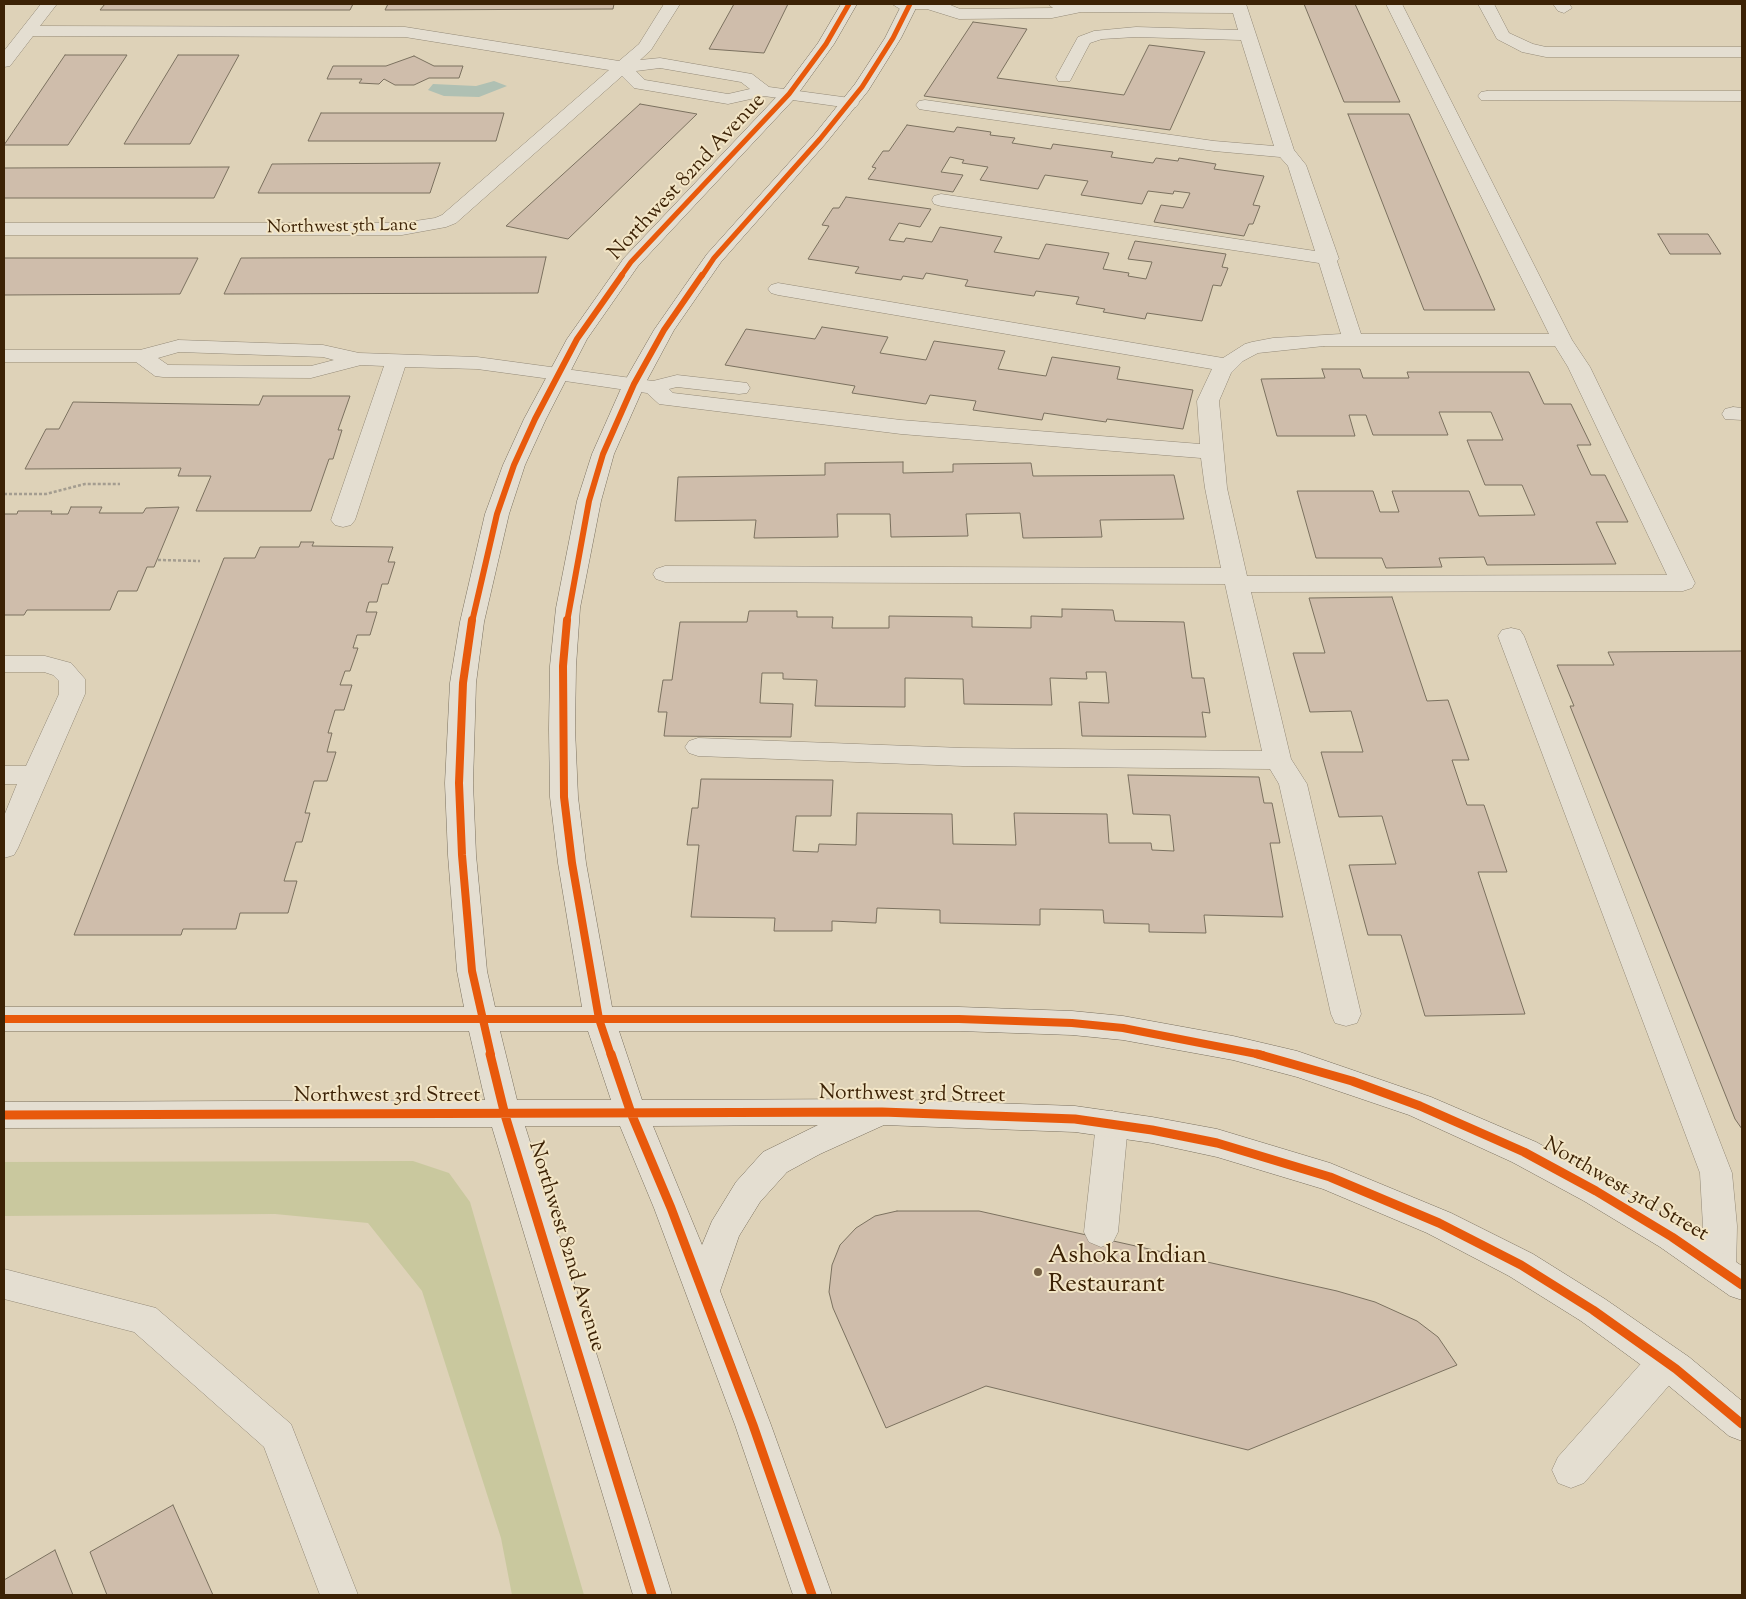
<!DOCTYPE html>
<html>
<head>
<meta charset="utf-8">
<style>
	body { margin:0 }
	#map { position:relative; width:1746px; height:1599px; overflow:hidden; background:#ded2b8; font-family:"Sorts Mill Goudy",serif }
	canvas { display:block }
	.frame { position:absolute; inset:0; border:5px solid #3c2205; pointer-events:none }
</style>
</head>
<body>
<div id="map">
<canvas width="1746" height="1599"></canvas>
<div class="frame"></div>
</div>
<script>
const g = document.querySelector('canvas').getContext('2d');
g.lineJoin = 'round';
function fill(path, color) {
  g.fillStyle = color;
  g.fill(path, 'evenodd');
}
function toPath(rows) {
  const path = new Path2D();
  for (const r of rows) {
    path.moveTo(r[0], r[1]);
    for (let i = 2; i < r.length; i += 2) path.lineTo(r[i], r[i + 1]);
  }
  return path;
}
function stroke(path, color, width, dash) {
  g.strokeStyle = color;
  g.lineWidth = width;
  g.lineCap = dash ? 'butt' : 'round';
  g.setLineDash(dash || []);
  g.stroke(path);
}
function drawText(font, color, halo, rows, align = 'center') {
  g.font = font + ' "Sorts Mill Goudy",serif';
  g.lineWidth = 4;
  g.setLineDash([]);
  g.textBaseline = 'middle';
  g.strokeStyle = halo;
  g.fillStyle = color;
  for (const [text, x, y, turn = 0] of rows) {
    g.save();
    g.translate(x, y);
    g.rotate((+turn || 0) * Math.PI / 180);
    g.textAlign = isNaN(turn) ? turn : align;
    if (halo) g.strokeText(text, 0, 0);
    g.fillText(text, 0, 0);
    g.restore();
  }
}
const green = toPath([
	[413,1161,449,1173,470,1202,584,1595,512,1595,501,1538,422,1291,368,1223,275,1214,4,1216,4,1162]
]);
const water = toPath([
	[494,81,507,86,479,97,444,96,428,90,433,84,476,86]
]);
const building = toPath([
	[105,4,353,4,350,10,100,10,105,4],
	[388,4,614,4,613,9,385,10,388,4],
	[734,4,788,4,764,53,709,49,734,4],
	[1304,4,1355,4,1400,102,1344,102,1304,4],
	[973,22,1027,29,997,78,1124,95,1149,45,1205,52,1170,130,924,96,973,22],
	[65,55,127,55,68,145,4,145,65,55],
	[178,55,239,55,190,144,124,144,178,55],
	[414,56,434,66,463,66,459,78,429,78,414,85,395,85,384,79,379,84,359,83,362,79,327,79,333,66,386,66,414,56],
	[640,104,697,114,568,239,506,226,640,104],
	[321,113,504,113,496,141,308,141,321,113],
	[1348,114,1409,114,1495,310,1424,310,1348,114],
	[907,125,954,132,957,127,991,132,990,135,1015,138,1012,143,1051,149,1053,144,1113,152,1111,157,1153,163,1156,158,1178,161,1179,158,1216,164,1214,169,1264,176,1253,205,1260,206,1253,224,1249,224,1244,236,1154,222,1161,205,1183,208,1190,193,1174,191,1173,194,1148,191,1142,204,1081,195,1088,181,1045,175,1038,189,980,180,988,167,962,163,964,160,950,157,941,172,963,175,953,192,868,179,876,168,872,167,883,151,889,151,907,125],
	[440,163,430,193,258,193,272,164,440,163],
	[229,167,214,198,4,198,4,168,229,167],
	[846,197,931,209,920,227,899,223,889,240,904,242,906,238,932,242,940,227,1002,237,994,252,1039,259,1046,244,1109,253,1103,269,1129,273,1128,276,1146,279,1152,262,1128,259,1135,241,1226,254,1222,267,1228,268,1221,286,1213,285,1202,321,1147,313,1145,319,1103,312,1105,309,1076,304,1079,297,1036,291,1034,296,965,286,968,280,926,273,923,279,903,276,901,280,855,273,859,267,808,259,829,226,822,225,833,208,839,208,846,197],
	[1658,234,1708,234,1721,254,1670,254,1658,234],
	[546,257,538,293,224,294,241,258,546,257],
	[4,258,198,258,180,294,4,295,4,258],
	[822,327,888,337,880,353,926,360,934,341,1005,351,998,369,1046,376,1052,357,1120,367,1117,379,1193,390,1183,429,1107,419,1106,422,1044,413,1042,420,973,410,976,401,930,395,926,404,852,393,855,386,725,365,746,329,815,339,822,327],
	[1322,369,1360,369,1363,378,1409,378,1407,372,1529,372,1544,404,1571,404,1591,445,1577,445,1591,475,1605,475,1628,522,1596,522,1616,564,1487,565,1484,557,1439,558,1442,567,1386,568,1382,558,1316,558,1297,491,1373,491,1380,512,1399,512,1392,491,1469,491,1479,516,1535,515,1522,485,1485,485,1467,440,1503,440,1491,412,1439,412,1448,435,1373,435,1366,415,1349,415,1355,436,1277,436,1261,379,1325,378,1322,369],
	[263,396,350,396,338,430,342,430,333,459,329,459,311,511,196,511,211,476,178,476,181,468,25,469,46,429,59,429,73,402,259,405,263,396],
	[903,462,903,473,953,472,953,464,1031,463,1033,476,1174,475,1184,519,1100,520,1102,537,1023,538,1020,513,966,514,968,536,891,537,890,514,837,514,838,537,754,538,756,520,675,521,678,477,825,475,825,463,903,462],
	[71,507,102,507,99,513,143,513,146,508,179,507,154,567,147,567,137,591,118,591,110,610,27,610,24,615,4,615,4,514,17,514,18,511,52,511,51,514,68,514,71,507],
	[301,542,314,542,312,546,393,547,388,562,395,562,388,584,382,584,377,602,369,602,366,612,377,612,370,635,357,635,353,648,358,648,350,671,345,671,340,685,352,685,344,710,335,710,328,733,332,733,327,752,336,752,327,781,314,781,305,813,310,813,302,842,296,842,284,881,297,881,288,913,240,913,236,929,183,929,181,935,74,935,224,558,255,558,260,547,299,547,301,542],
	[1392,597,1427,701,1448,700,1469,760,1452,760,1467,805,1484,805,1507,872,1478,872,1525,1014,1425,1016,1401,935,1368,935,1349,865,1396,864,1382,816,1339,817,1321,752,1363,752,1351,711,1310,712,1293,653,1325,653,1309,598,1392,597],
	[1062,609,1113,610,1115,621,1184,622,1192,678,1204,678,1210,713,1202,712,1206,737,1082,736,1079,702,1109,703,1106,672,1086,672,1087,679,1050,678,1052,705,964,704,963,679,905,678,905,707,815,706,817,680,783,679,783,673,762,673,760,703,793,704,791,737,664,736,667,712,658,712,663,680,672,680,680,622,747,622,749,611,797,611,797,617,833,617,832,628,889,628,889,616,972,617,972,627,1031,628,1031,616,1062,617,1062,609],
	[1742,651,1742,1129,1735,1119,1570,706,1574,706,1557,665,1614,665,1608,652,1742,651],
	[1128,775,1259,777,1264,803,1272,803,1280,843,1270,843,1283,917,1204,915,1206,933,1149,932,1149,924,1104,923,1103,910,1040,909,1040,925,940,923,940,910,877,908,876,923,832,921,832,931,774,931,775,918,691,917,699,845,687,845,692,808,698,808,701,779,833,780,831,816,796,816,793,851,818,852,819,844,856,845,857,813,952,814,953,844,1016,845,1014,813,1107,814,1109,843,1151,843,1152,850,1174,851,1170,815,1133,814,1128,775],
	[897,1211,979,1211,1337,1291,1375,1302,1417,1321,1438,1337,1457,1365,1248,1450,986,1386,886,1428,833,1308,829,1292,832,1265,840,1245,856,1228,875,1216,897,1211],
	[173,1505,213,1595,107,1595,90,1552,173,1505],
	[55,1550,73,1595,4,1595,4,1580,55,1550]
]);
const path = toPath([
	[4,494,46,494,85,484,120,484],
	[158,560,200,561]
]);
const lane = toPath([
	[892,4,948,4,960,9,1053,8,1048,4,1246,4,1294,150,1306,165,1339,259,1337,261,1361,334,1549,334,1386,4,1402,4,1572,340,1590,367,1695,583,1692,588,1683,591,1251,592,1291,759,1307,784,1361,1014,1357,1023,1346,1026,1335,1023,1331,1014,1279,784,1270,769,963,766,698,756,689,753,685,747,689,741,698,738,963,748,1262,751,1225,584,665,582,656,579,653,574,656,569,665,566,1221,568,1205,488,1201,458,901,434,667,405,659,404,647,393,558,380,550,379,547,374,550,369,558,368,653,381,677,375,739,382,747,383,750,388,747,393,739,394,677,387,669,389,673,393,901,420,1200,444,1197,401,1212,369,778,295,771,293,768,289,771,285,778,283,1223,358,1245,344,1252,342,1273,338,1341,334,1319,263,941,206,934,204,932,200,934,196,941,194,1315,251,1288,166,1280,157,1214,151,925,110,919,109,916,105,919,101,925,100,1214,141,1274,146,1241,40,1136,37,1102,39,1090,43,1070,81,1058,81,1056,77,1078,37,1094,31,1136,27,1238,30,1233,13,1081,12,1052,18,959,19,927,9,900,9,892,4],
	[1324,346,1555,346,1568,367,1667,575,1247,576,1227,488,1219,401,1231,373,1243,361,1258,353,1324,346],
	[1478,4,1494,4,1509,33,1533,44,1546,47,1742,47,1742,57,1546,57,1522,52,1497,39,1478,4],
	[1553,4,1569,4,1572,8,1564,13,1558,11,1553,4],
	[1487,91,1742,91,1742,101,1481,100,1478,96,1481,92,1487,91],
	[1733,407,1742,408,1742,420,1725,419,1722,414,1725,409,1733,407],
	[1511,628,1520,630,1524,636,1732,1173,1737,1226,1736,1269,1731,1280,1719,1284,1707,1280,1702,1269,1703,1226,1700,1173,1498,636,1502,630,1511,628],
	[1112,1111,1123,1115,1128,1124,1118,1232,1113,1242,1101,1247,1089,1242,1084,1232,1096,1124,1101,1115,1112,1111],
	[4,1269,156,1308,291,1424,358,1595,320,1595,264,1447,134,1332,4,1299,4,1269],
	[1666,1346,1679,1350,1684,1362,1679,1374,1584,1483,1571,1488,1558,1483,1552,1470,1558,1457,1653,1350,1666,1346]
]);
const street = toPath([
	[41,4,57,4,40,26,405,27,619,61,639,44,664,4,680,4,651,50,640,60,660,58,746,73,752,74,769,87,850,98,856,99,859,103,856,107,850,108,764,96,728,104,634,88,622,76,456,223,446,227,402,235,4,235,4,223,402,223,435,218,442,215,609,70,405,37,33,36,10,66,4,67,4,51,41,4],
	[660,68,741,82,750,89,728,94,645,80,636,71,660,68],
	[178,340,323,345,359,353,477,357,558,368,566,369,569,374,566,379,558,380,477,369,405,367,355,520,351,525,343,527,335,525,331,520,384,366,361,365,311,378,163,377,155,376,136,362,4,362,4,350,140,350,178,340],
	[179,352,323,357,334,360,311,366,168,365,158,358,179,352],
	[4,656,45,656,71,663,85,679,85,694,18,848,14,855,4,858,4,816,17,784,4,784,4,766,26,766,59,694,59,681,53,675,44,672,4,672,4,656]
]);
const secondary = toPath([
	[841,4,857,4,834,44,795,98,638,266,587,339,546,419,525,465,509,514,484,622,476,683,473,783,476,855,487,971,495,1007,582,1007,558,863,550,797,549,729,550,666,556,608,577,501,592,454,623,384,654,330,707,254,814,135,855,84,885,38,902,4,918,4,901,38,868,91,826,143,721,262,674,330,645,384,614,454,601,501,580,608,576,666,575,729,578,797,586,863,612,1007,959,1007,1072,1011,1123,1016,1233,1036,1297,1051,1431,1097,1536,1142,1608,1181,1684,1227,1742,1266,1742,1300,1730,1296,1660,1247,1584,1201,1512,1162,1409,1115,1297,1077,1233,1060,1123,1040,1072,1035,959,1031,619,1031,642,1100,882,1099,1075,1106,1152,1117,1217,1129,1330,1163,1451,1213,1533,1254,1605,1299,1689,1357,1742,1401,1742,1441,1729,1436,1663,1381,1581,1321,1509,1276,1427,1233,1323,1189,1217,1157,1152,1143,1075,1132,884,1125,820,1154,787,1172,760,1202,739,1236,720,1291,771,1425,832,1595,793,1595,735,1425,654,1208,620,1126,525,1126,672,1595,633,1595,492,1127,4,1128,4,1102,485,1100,469,1031,4,1031,4,1007,464,1007,457,971,448,855,445,783,450,683,460,622,485,514,503,465,524,419,567,339,624,258,783,90,818,43,841,4],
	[500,1031,588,1031,611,1100,517,1100,500,1031],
	[818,1125,763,1152,736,1182,712,1221,702,1245,653,1126,818,1125]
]);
const cyclewayFar3 = toPath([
	[621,276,631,262,789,94,826,44,849,4],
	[702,276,714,258,820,139,862,87,893,38,910,4]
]);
const cyclewayFar2 = toPath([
	[472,622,497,514,514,465,535,419,577,339,622,275],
	[567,622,589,501,603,454,634,384,664,330,702,275]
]);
const cyclewayFar1 = toPath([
	[472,620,463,683,459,783,462,855,472,971,491,1055],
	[567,620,563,666,564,797,572,863,599,1019,611,1055],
	[4,1019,959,1019,1072,1023,1123,1028,1262,1055]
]);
const cycleway = toPath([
	[490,1054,505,1115,652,1595],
	[611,1054,631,1113,671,1208,753,1425,812,1595],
	[1257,1054,1352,1081,1420,1106,1524,1152,1596,1191,1672,1237,1742,1285],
	[4,1115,882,1112,1075,1119,1152,1130,1217,1143,1330,1177,1439,1223,1521,1265,1593,1310,1676,1369,1742,1424]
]);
const markers = [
	[1038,1272,5,"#756044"]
];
const farStreetnames = [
	["Northwest 5th Lane",342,228,-1]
];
const streetNames = [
	["Northwest 82nd Avenue",688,178,-47],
	["Northwest 3rd Street",912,1096,1],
	["Northwest 3rd Street",387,1097],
	["Northwest 3rd Street",1625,1191,30],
	["Northwest 82nd Avenue",565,1247,73]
];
const nearPoinames = [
	["Ashoka Indian",1048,1258],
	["Restaurant",1048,1287]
];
fill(green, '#c9c89e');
fill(water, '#afc0b3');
fill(building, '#cfbdab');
stroke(building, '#7b715f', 1);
stroke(lane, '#938977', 1);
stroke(street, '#938977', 1);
stroke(secondary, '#7b715f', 1);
stroke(path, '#a49d90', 2.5, [3, 2]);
fill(lane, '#e4ded1');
fill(street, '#e4ded1');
fill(secondary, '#e4ded1');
stroke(cyclewayFar3, '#e8590c', 5);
stroke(cyclewayFar2, '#e8590c', 6);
stroke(cyclewayFar1, '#e8590c', 8);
stroke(cycleway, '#e8590c', 9);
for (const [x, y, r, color] of markers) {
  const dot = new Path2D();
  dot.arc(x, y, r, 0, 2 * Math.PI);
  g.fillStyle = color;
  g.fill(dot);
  stroke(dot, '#f3e6c7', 2);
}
drawText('18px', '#3c2205', '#f3e6c7', farStreetnames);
drawText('21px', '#3c2205', '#f3e6c7', streetNames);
drawText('25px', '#3c2205', '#f3e6c7', nearPoinames, 'left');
</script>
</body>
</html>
